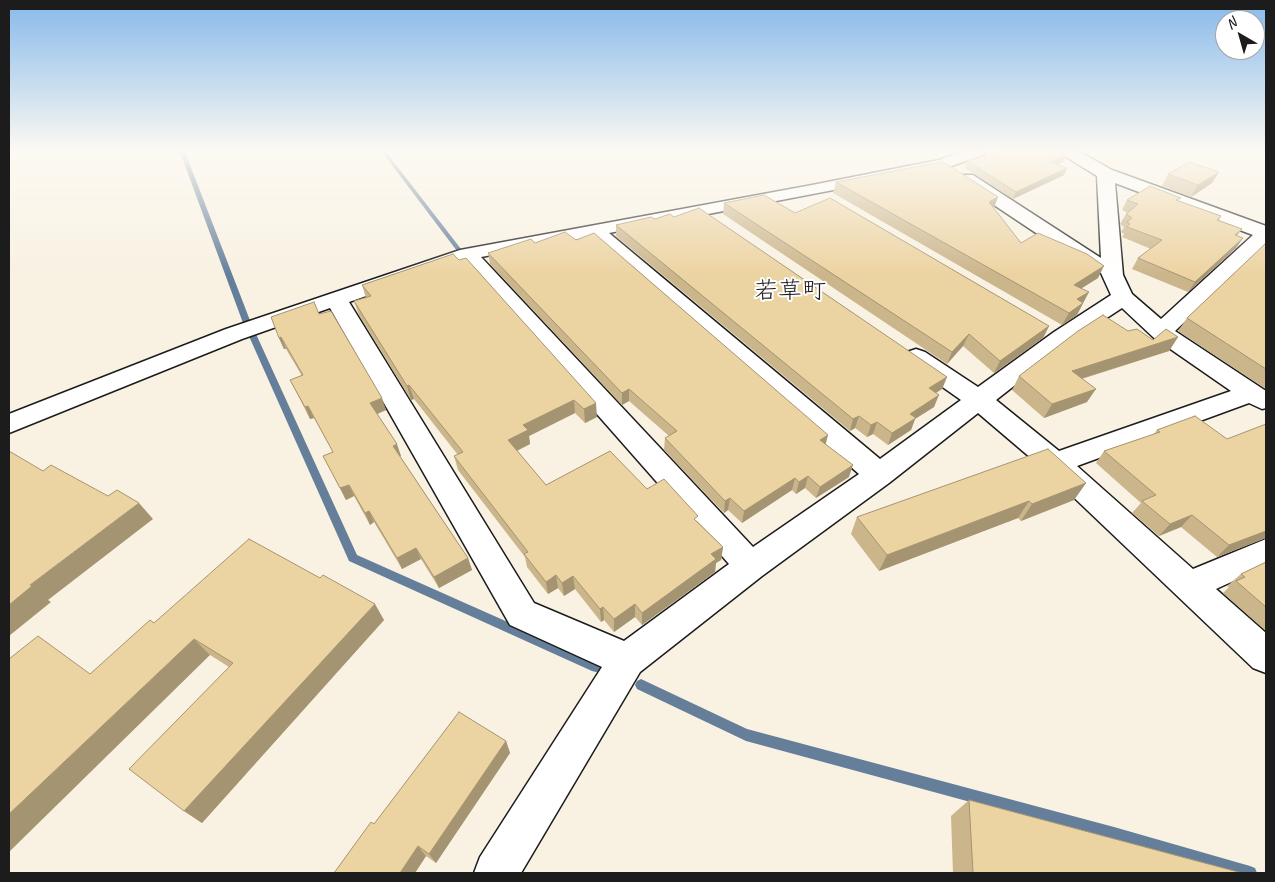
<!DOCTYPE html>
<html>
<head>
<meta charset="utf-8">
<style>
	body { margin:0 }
	#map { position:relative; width:1275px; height:882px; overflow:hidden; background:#f9f2e3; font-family:Caveat,sans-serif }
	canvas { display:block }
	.frame { position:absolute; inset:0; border:10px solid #1c1c1c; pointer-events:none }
	.north { position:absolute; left:1215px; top:10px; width:50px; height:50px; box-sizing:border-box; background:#fff; border:1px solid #a4a4a4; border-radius:50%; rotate:322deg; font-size:14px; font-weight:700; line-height:20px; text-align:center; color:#1c1c1c }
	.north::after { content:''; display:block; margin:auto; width:18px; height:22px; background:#1c1c1c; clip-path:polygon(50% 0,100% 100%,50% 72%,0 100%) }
</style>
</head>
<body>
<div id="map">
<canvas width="1275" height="882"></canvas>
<div class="frame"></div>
<div class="north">N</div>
</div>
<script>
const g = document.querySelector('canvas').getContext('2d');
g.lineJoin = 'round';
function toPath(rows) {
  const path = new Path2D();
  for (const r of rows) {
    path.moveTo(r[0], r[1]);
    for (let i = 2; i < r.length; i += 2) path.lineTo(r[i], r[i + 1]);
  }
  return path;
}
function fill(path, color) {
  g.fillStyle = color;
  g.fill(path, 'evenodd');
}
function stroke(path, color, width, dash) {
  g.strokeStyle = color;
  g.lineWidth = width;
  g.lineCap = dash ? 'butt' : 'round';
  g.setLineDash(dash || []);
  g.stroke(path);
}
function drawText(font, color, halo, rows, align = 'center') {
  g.font = font + ' Caveat,"Klee One",sans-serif';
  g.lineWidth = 4;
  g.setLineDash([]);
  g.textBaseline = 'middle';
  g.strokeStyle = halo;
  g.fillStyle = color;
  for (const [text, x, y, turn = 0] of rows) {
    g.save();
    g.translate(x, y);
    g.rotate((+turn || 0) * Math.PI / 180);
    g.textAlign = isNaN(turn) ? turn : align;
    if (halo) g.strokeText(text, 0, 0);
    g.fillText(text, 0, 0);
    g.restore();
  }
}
const stream = toPath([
	[180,152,185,152,251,323,250,325,244,325,243,323,180,152],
	[382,152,386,152,461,249,461,251,457,251,382,152],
	[249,332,255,332,256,334,357,555,600,663,602,667,600,671,596,672,592,671,349,561,248,334,249,332],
	[641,679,747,729,1114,827,1250,866,1255,868,1257,873,1227,873,1114,841,746,741,637,689,635,685,637,681,641,679]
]);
const minor = toPath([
	[962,152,985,152,983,155,943,169,609,233,880,459,961,400,907,362,904,357,907,352,916,349,925,352,978,387,1054,332,1111,295,1101,273,1093,271,961,183,958,179,961,175,973,175,1101,258,1097,176,1063,155,1061,152,1080,152,1112,170,1266,226,1266,244,1175,331,1266,391,1266,408,1262,409,1249,403,1077,466,1193,569,1266,539,1266,566,1216,589,1266,633,1266,673,1253,668,1045,470,978,413,889,483,762,576,640,672,521,873,474,873,480,857,602,667,510,625,330,308,242,339,9,433,9,414,226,329,460,250,812,185,939,160,962,152],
	[1115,183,1253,235,1161,319,1132,294,1123,275,1115,183],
	[589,237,859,474,753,547,481,257,589,237],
	[463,262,729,564,624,641,534,603,349,302,463,262],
	[1122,308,1153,337,1231,391,1059,451,996,400,1070,342,1122,308]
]);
const wall = toPath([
	[967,161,1063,162,1058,164,1067,168,1064,175,1013,199,965,168],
	[1219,172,1212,183,1191,197,1162,186,1168,174],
	[836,182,994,208,1021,243,1098,278,1081,288,1083,302,1077,315,1062,325,833,193],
	[1127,200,1179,201,1221,216,1219,220,1242,229,1237,236,1243,238,1236,248,1188,292,1132,269,1138,258,1151,249,1122,237,1124,234,1121,232,1124,227,1120,224,1126,214,1128,213,1122,210],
	[724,203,795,213,1049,326,1043,338,994,373,963,346,947,364,723,214],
	[655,219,947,377,942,389,936,393,934,407,915,419,911,430,888,445,873,434,867,437,855,428,850,431,616,236,616,225],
	[535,243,826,444,849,477,816,498,805,488,796,494,792,490,742,523,728,510,724,513,664,450,665,438,669,436,629,401,622,405,490,264,488,253],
	[1266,244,1266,389,1178,331,1187,318],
	[453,254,597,417,585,423,575,413,529,436,530,444,517,451,546,485,647,489,697,521,723,547,721,560,716,563,715,572,642,625,635,617,614,632,604,620,601,622,575,589,564,596,558,588,548,594,527,567,525,557,458,470,454,456,458,455,414,399,411,400,359,315,354,301,366,298,362,285],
	[319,314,386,410,377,414,401,456,400,456,468,558,472,570,439,588,421,559,402,569,374,522,370,525,354,496,346,500,323,456,333,452,314,418,310,419,290,380,302,376,286,349,284,349,279,338],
	[1128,331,1153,340,1178,337,1169,351,1082,379,1087,402,1044,418,1012,390,1019,376],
	[1157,430,1266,538,1217,557,1181,527,1159,536,1132,513,1141,503,1096,463,1104,451,1154,434],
	[1086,483,1074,500,1021,521,1018,518,879,571,851,534,857,517],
	[1266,562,1266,631,1223,593,1229,587,1227,586,1241,574],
	[320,578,384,620,202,823,184,811,229,667,210,655,90,674,154,623],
	[506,741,510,753,436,863,426,856,415,873,334,873,374,824],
	[969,800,1242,873,953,873,951,816]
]);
const shadedWall = toPath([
	[1066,155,1063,162,1048,169,1051,162],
	[1067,168,1064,175,1013,199,1016,192],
	[1219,172,1212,183,1191,197,1198,185],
	[998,197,994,208,989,202],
	[1243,238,1236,248,1188,292,1195,282],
	[1104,266,1098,278,1068,297,1074,285],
	[1089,292,1077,315,1062,325,1077,299],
	[1049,326,1043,338,994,373,1000,361],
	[969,334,963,346,947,364,952,352],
	[281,337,286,349,284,349,279,338],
	[1178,337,1169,351,1064,384,1072,371],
	[947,377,942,389,924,400,929,388],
	[409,385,414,399,411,400,407,386],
	[629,389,629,401,622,405,622,393],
	[1096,389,1087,402,1044,418,1052,404],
	[939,395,934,407,915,419,911,430,888,445,892,433,910,414],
	[382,398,386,410,375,415,370,403],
	[574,400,575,413,529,436,530,444,510,454,508,440,523,425],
	[596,403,597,417,585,423,584,409],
	[308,406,314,418,310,419,305,407],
	[859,416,855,428,850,431,853,419],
	[877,422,873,434,867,437,871,425],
	[828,435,825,447,820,440],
	[397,444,401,456,397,457,393,446],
	[853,465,849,477,816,498,820,487],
	[808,476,805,488,796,494,799,482],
	[795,478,792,490,742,523,744,511],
	[1086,483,1074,500,1021,521,1032,504],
	[349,485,354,496,346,500,340,488],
	[730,498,728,510,724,513,725,501],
	[1029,501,1018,518,879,571,887,555],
	[139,503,153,519,48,600,51,602,9,636,9,605,30,585],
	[369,511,374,522,370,525,365,513],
	[1192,515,1181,527,1159,536,1170,524],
	[1266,531,1266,538,1217,557,1229,545],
	[723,547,721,560,716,563,715,572,642,625,642,613,711,554],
	[416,548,421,559,402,569,397,558],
	[468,558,472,570,439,588,434,577],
	[556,575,558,588,548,594,546,582],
	[573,576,575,589,564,596,562,583],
	[375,604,384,620,202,823,184,811],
	[635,604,635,617,614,632,614,619],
	[603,607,604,620,601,622,600,609],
	[194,639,210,655,9,852,9,814],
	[506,741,510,753,436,863,429,854],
	[418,846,426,856,415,873,400,873]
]);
const building = toPath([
	[999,152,1057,152,1066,155,1051,162,1067,168,1016,192,967,161,999,152],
	[941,162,947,164,998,197,989,202,1021,243,1038,233,1087,254,1104,266,1074,285,1089,292,1077,299,1083,303,1069,313,836,182,941,162],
	[1189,162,1219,172,1198,185,1168,174,1189,162],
	[1150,186,1181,198,1176,200,1221,216,1217,220,1242,229,1235,235,1243,238,1195,282,1138,258,1162,240,1127,227,1130,224,1127,222,1132,218,1126,214,1138,204,1127,200,1150,186],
	[764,195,795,213,830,198,1049,326,1000,361,969,334,952,352,724,203,764,195],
	[699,208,947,377,929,388,939,395,910,414,916,418,892,433,877,422,871,425,859,416,853,419,616,225,651,217,655,219,670,214,674,217,699,208],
	[565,232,576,240,594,233,828,435,820,440,853,465,820,487,808,476,799,482,795,478,744,511,730,498,725,501,665,438,677,431,629,389,622,393,488,253,531,239,535,243,565,232],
	[1265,244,1266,244,1266,369,1187,318,1265,244],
	[453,254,459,260,466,258,596,403,584,409,574,400,523,425,528,430,508,440,546,485,610,451,647,489,664,479,698,516,694,519,723,547,711,554,716,559,642,613,635,604,614,619,603,607,600,609,573,576,562,583,556,575,546,582,524,554,528,552,454,456,463,452,409,385,407,386,354,301,371,296,362,285,453,254],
	[314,302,319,314,331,311,382,398,370,403,397,444,393,446,468,558,434,577,416,548,397,558,369,511,365,513,349,485,340,488,323,456,333,452,308,406,305,407,290,380,303,375,281,337,279,338,271,317,314,302],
	[1103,315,1128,331,1137,329,1153,340,1166,329,1178,337,1072,371,1096,389,1052,404,1019,376,1078,331,1103,315],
	[1195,416,1227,439,1266,424,1266,531,1229,545,1192,515,1170,524,1142,501,1156,495,1104,451,1160,432,1157,430,1195,416],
	[1048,449,1086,483,1032,504,1029,501,887,555,857,517,1048,449],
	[9,451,43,471,51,465,108,496,117,490,139,503,30,585,32,586,9,605,9,451],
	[249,539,320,578,323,575,375,604,184,811,129,769,233,663,194,639,9,814,9,659,38,636,90,674,150,620,154,623,249,539],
	[1266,562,1266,607,1236,581,1245,577,1241,574,1266,562],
	[459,712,506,741,429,854,418,846,400,873,334,873,371,822,374,824,459,712],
	[969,800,1242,873,973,873,969,800]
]);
const farQuarternames = [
	["若草町",790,292]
];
fill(stream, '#657f9b');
stroke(minor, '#1c1c1c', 3);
fill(minor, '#fff');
fill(wall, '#cbb58b');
fill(shadedWall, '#a59471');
fill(building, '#ecd3a2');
stroke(building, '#a59471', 1);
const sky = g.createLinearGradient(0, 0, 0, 275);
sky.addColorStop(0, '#87b9eb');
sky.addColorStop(0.55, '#fcf9f2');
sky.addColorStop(1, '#fcf9f200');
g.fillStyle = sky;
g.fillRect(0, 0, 1275, 275);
drawText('24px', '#1c1c1c', '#fff', farQuarternames);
</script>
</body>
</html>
